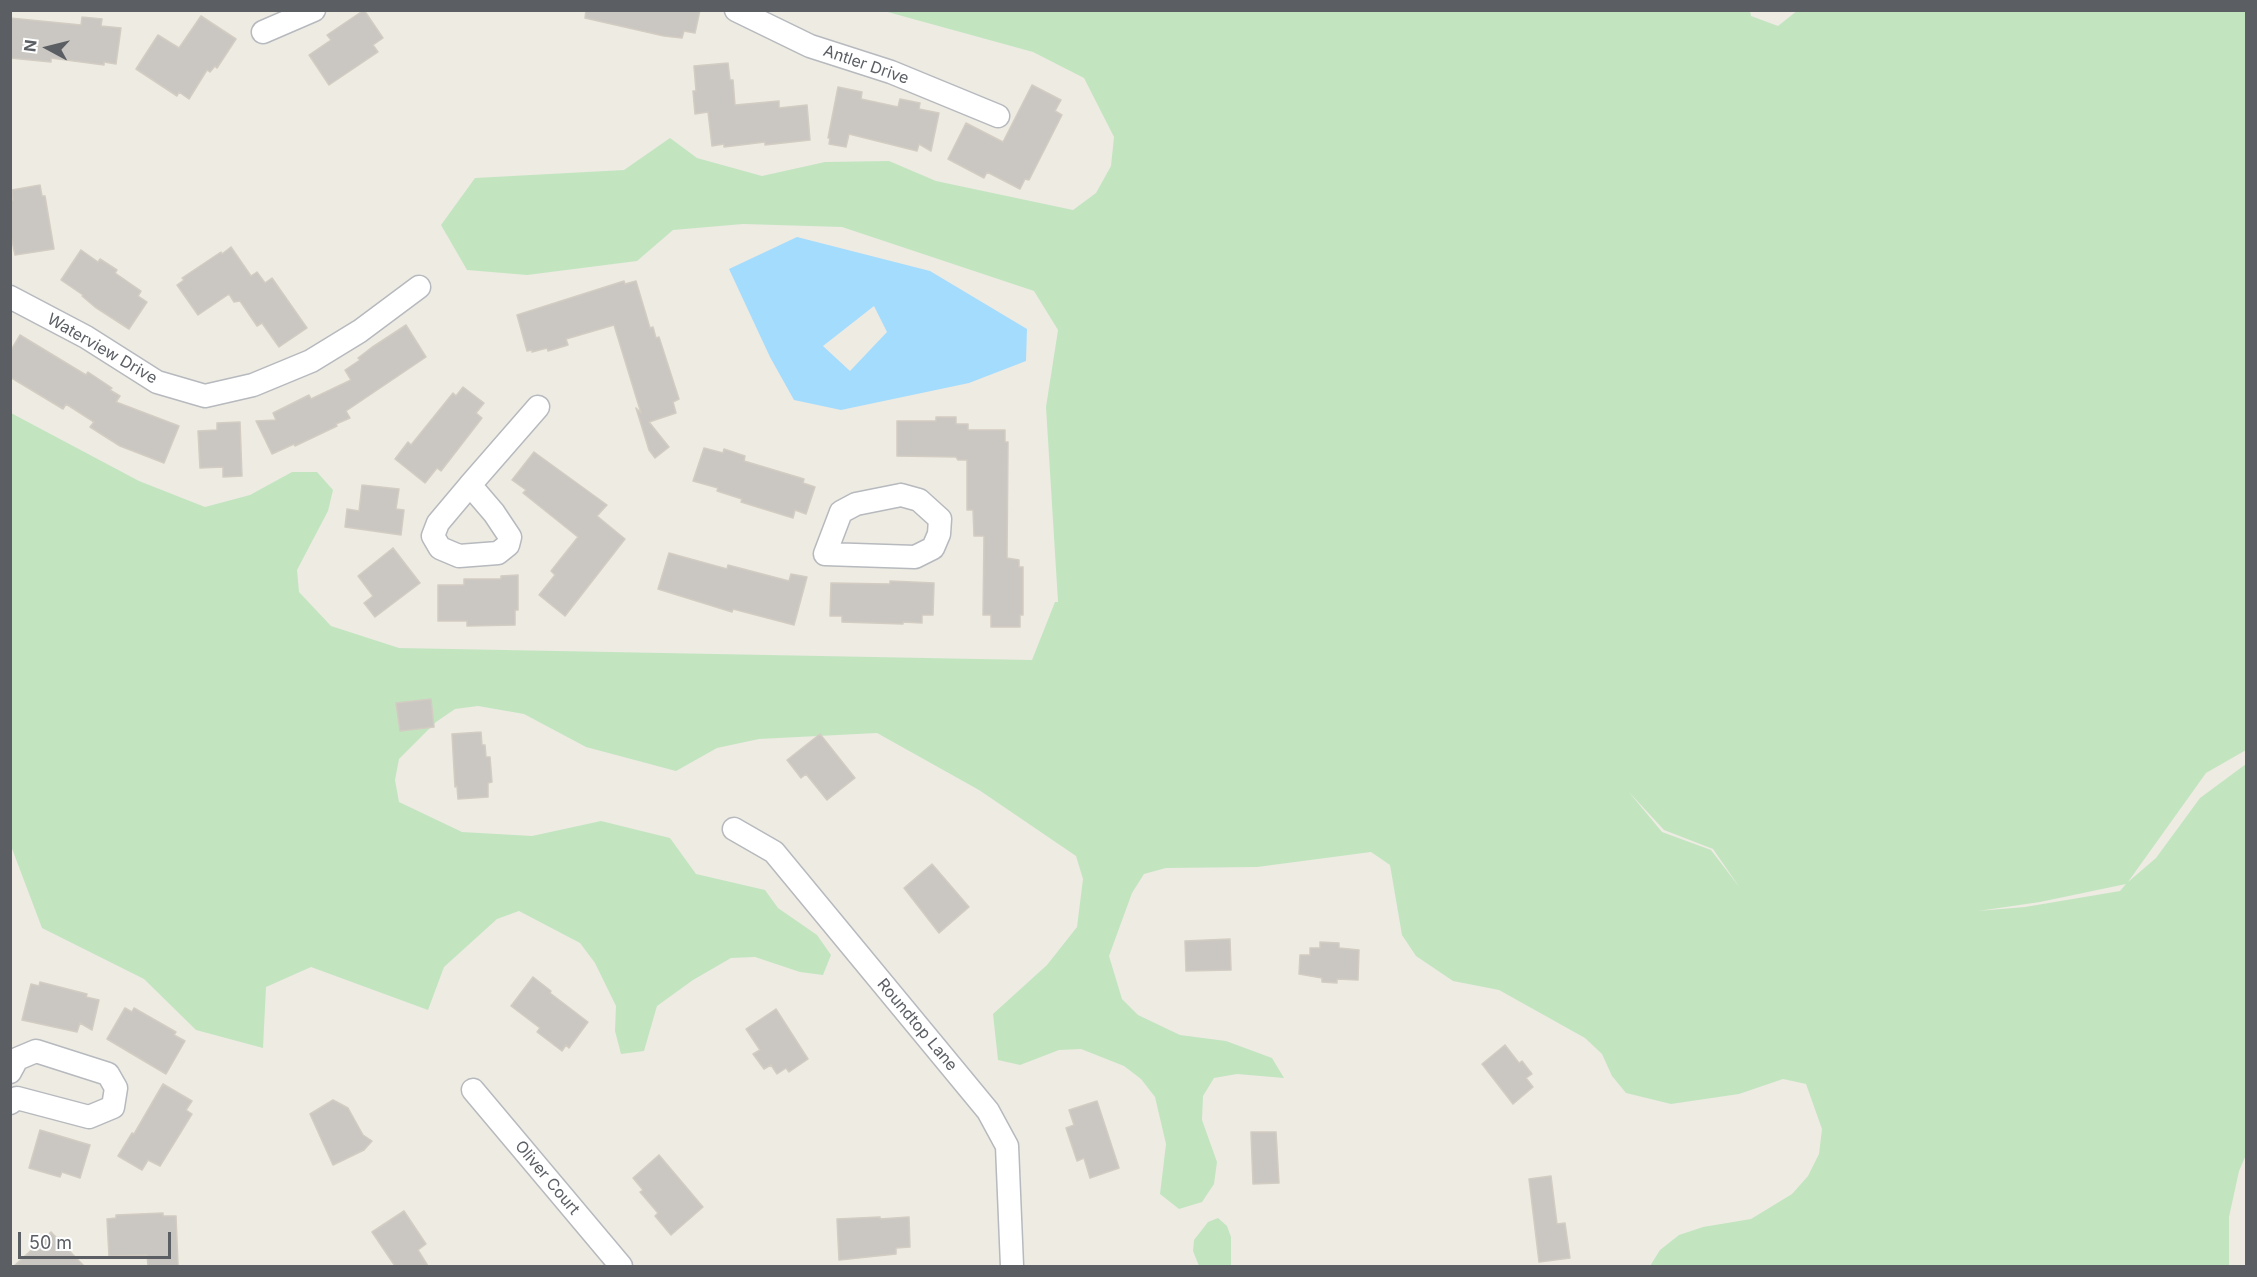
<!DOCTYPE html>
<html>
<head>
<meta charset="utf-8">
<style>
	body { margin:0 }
	#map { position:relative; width:2257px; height:1277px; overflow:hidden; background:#eeebe3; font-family:Inter,sans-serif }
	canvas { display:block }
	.frame { position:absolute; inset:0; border:12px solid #5b5f64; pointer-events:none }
	.north { position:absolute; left:18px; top:18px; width:60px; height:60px; -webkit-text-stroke:4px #fff; paint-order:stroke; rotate:277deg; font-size:16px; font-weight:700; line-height:24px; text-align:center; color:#5b5f64 }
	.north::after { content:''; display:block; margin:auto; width:21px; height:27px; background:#5b5f64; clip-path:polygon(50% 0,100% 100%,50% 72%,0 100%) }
	.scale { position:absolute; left:18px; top:1232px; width:153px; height:27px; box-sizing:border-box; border:3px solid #5b5f64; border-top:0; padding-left:8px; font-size:18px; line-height:21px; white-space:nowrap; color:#5b5f64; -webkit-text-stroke:4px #fff; paint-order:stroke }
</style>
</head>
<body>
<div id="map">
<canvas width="2257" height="1277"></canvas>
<div class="frame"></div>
<div class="north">N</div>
<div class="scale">50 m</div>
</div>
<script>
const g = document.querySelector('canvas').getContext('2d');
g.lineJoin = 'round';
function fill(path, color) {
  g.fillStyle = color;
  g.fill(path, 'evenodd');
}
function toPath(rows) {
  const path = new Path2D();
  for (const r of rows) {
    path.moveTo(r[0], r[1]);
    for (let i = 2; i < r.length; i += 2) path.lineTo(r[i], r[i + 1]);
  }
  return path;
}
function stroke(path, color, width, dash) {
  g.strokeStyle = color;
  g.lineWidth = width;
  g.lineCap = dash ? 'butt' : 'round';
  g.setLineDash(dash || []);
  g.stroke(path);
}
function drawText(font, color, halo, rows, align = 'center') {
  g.font = font + ' Inter,sans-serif';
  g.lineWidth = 4.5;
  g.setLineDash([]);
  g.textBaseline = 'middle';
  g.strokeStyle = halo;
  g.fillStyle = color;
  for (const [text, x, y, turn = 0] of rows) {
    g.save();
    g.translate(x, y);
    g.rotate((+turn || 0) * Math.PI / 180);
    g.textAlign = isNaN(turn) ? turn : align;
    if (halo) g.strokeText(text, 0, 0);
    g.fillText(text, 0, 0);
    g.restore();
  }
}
const green = toPath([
	[1750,10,1751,16,1778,26,1798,10,2246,11,2246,750,2206,773,2128,882,2156,858,2200,798,2246,764,2246,1155,2239,1171,2229,1217,2229,1266,1650,1266,1660,1250,1679,1235,1703,1227,1751,1219,1792,1194,1808,1176,1819,1154,1822,1129,1806,1084,1783,1079,1739,1094,1671,1104,1626,1093,1612,1076,1602,1054,1585,1038,1499,990,1453,981,1416,956,1402,935,1390,865,1371,852,1257,867,1166,868,1144,874,1132,893,1109,956,1122,999,1138,1015,1180,1035,1226,1041,1272,1058,1284,1078,1237,1074,1214,1078,1203,1096,1202,1120,1217,1162,1214,1184,1202,1202,1179,1209,1160,1194,1166,1144,1155,1097,1141,1079,1124,1066,1081,1049,1059,1050,1020,1065,998,1060,993,1014,1047,965,1077,927,1083,879,1076,856,979,790,877,733,759,739,717,748,676,771,586,747,524,714,478,706,455,709,436,722,399,759,395,780,399,802,462,832,532,836,601,821,670,838,696,874,765,890,778,908,817,935,831,955,823,975,800,972,755,957,731,958,693,980,657,1006,644,1051,621,1054,615,1031,616,1006,595,963,580,943,519,911,497,919,444,967,428,1010,311,967,266,987,263,1048,196,1030,144,979,42,928,11,846,11,413,139,481,205,507,250,495,292,472,317,472,333,490,328,511,297,570,299,592,331,626,399,648,1032,660,1055,602,1058,602,1046,407,1058,330,1034,291,842,227,743,224,673,230,637,261,527,275,467,270,441,225,475,178,624,170,670,138,697,158,762,176,825,162,889,161,936,181,1073,210,1096,193,1111,166,1114,137,1084,78,1033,52,884,11],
	[1628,791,1664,830,1713,849,1740,888,1711,850,1662,832],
	[2126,884,2120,891,2025,907,1978,911,2040,902],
	[1218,1218,1227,1226,1231,1237,1231,1266,1199,1266,1193,1251,1194,1240,1208,1222]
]);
const water = toPath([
	[797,237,930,271,1027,329,1026,361,969,383,841,410,794,400,770,357,729,269],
	[874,306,887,332,850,371,823,346]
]);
const building = toPath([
	[364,10,383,38,373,45,378,52,329,85,309,55,331,40,327,35,364,10],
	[586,10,700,10,695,33,684,31,682,38,664,36,585,18,586,10],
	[201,16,236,39,217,68,215,66,210,72,207,70,189,99,179,92,177,96,136,69,158,35,179,48,201,16],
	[82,17,102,19,101,26,121,28,116,64,104,62,104,65,51,58,51,62,10,58,10,18,81,25,82,17],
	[728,63,730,80,733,80,735,105,779,101,779,108,807,105,810,140,765,145,765,142,724,147,724,144,712,146,708,112,695,114,693,91,696,91,694,66,728,63],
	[1032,85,1061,100,1055,111,1062,115,1029,180,1025,179,1020,189,987,172,984,178,948,159,966,123,1003,142,1032,85],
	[838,87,862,92,861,99,898,107,900,99,920,103,919,109,939,113,931,151,919,144,917,151,849,134,846,147,829,144,830,138,828,138,838,87],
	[40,185,42,196,45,196,54,249,15,255,10,231,10,201,13,200,12,190,40,185],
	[231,247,251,276,257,272,265,283,272,278,307,328,279,347,262,323,257,326,240,301,234,302,229,294,198,315,177,285,184,280,182,278,221,252,222,254,231,247],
	[81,250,98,262,100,259,117,270,115,273,141,291,138,296,147,302,129,329,95,307,82,296,83,295,61,280,81,250],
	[624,281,625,284,636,281,650,328,653,327,656,338,659,337,679,399,673,402,676,413,649,422,669,447,655,458,649,450,636,408,641,413,614,325,566,339,568,345,548,351,547,348,532,352,532,350,527,351,517,315,624,281],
	[406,325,426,357,346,411,350,418,336,424,337,426,295,446,294,444,272,454,256,421,276,420,273,413,309,395,311,399,351,380,345,370,360,360,358,358,371,348,406,325],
	[20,335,86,375,88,372,112,388,110,390,120,396,116,402,179,426,164,463,120,446,90,427,94,422,66,404,63,409,10,377,10,352,20,335],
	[463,387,484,403,476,413,482,418,441,471,437,468,425,483,395,459,408,442,411,445,453,393,456,396,463,387],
	[936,417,956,417,956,424,968,424,968,430,1005,430,1005,442,1008,442,1007,558,1019,560,1019,567,1023,567,1023,615,1020,615,1020,627,991,627,991,615,983,615,984,536,974,536,973,510,967,510,967,460,958,460,956,457,897,456,897,421,936,421,936,417],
	[240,422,242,476,223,477,223,467,200,468,198,431,217,430,217,423,240,422],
	[704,448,723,453,724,449,745,456,744,461,804,479,803,483,815,487,806,514,795,510,793,518,741,502,742,499,717,491,718,488,693,481,704,448],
	[534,452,607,505,597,516,625,539,565,616,539,595,555,575,551,571,578,537,523,493,526,490,512,480,534,452],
	[362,485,399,489,396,509,404,510,401,535,345,527,347,509,359,511,362,485],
	[393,548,420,583,375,617,364,603,373,596,358,576,393,548],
	[669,553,727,569,728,565,789,581,791,574,807,577,794,625,733,609,732,612,658,589,669,553],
	[518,575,518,610,515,610,515,625,467,626,467,621,438,621,438,585,464,585,464,579,501,579,501,576,518,575],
	[890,581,934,583,933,615,922,615,922,623,903,622,903,624,842,622,842,616,830,616,831,583,890,584,890,581],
	[431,699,434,727,400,731,396,703,431,699],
	[481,732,482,745,485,745,486,757,490,757,492,782,488,783,488,797,458,799,457,786,455,787,452,734,481,732],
	[820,734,855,778,827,800,806,774,801,778,787,760,820,734],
	[932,864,969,907,939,933,904,888,932,864],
	[1230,939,1231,970,1186,971,1185,941,1230,939],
	[1320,942,1339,943,1339,948,1359,950,1358,980,1337,979,1337,983,1322,982,1322,978,1299,974,1300,955,1310,955,1310,948,1320,948,1320,942],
	[533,977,551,991,550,993,588,1022,569,1048,566,1045,562,1051,537,1032,540,1028,511,1006,533,977],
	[40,982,87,994,86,997,99,1000,92,1030,80,1023,77,1032,22,1020,31,984,39,986,40,982],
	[125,1008,132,1012,134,1008,176,1032,174,1035,185,1041,166,1074,107,1039,125,1008],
	[776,1009,808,1059,789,1072,786,1068,777,1074,771,1065,764,1069,753,1054,760,1050,746,1029,776,1009],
	[1505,1045,1519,1063,1522,1061,1532,1074,1526,1078,1533,1087,1513,1104,1482,1064,1505,1045],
	[163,1084,192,1101,186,1110,192,1114,160,1166,148,1160,142,1170,118,1156,132,1133,134,1134,163,1084],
	[333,1100,348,1108,363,1135,372,1141,364,1150,333,1165,310,1114,333,1100],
	[1097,1101,1119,1168,1090,1178,1084,1158,1077,1161,1066,1128,1074,1125,1069,1110,1097,1101],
	[40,1130,90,1145,80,1178,62,1172,60,1177,29,1168,40,1130],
	[1251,1132,1276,1132,1279,1183,1253,1184,1251,1132],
	[659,1155,703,1207,671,1235,655,1216,658,1213,640,1192,643,1190,633,1178,659,1155],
	[1551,1176,1557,1224,1565,1223,1570,1258,1539,1262,1529,1179,1551,1176],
	[404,1211,426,1244,418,1250,428,1266,395,1266,372,1232,404,1211],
	[163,1213,163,1216,176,1216,178,1266,148,1266,147,1255,109,1256,107,1219,116,1218,116,1215,163,1213],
	[880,1217,880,1219,909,1217,910,1247,896,1248,896,1254,839,1260,837,1219,880,1217],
	[51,1232,84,1266,14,1266,51,1232]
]);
const street = toPath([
	[736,10,810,46,891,72,998,116],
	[263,32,314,10],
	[10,297,86,337,157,382,205,396,253,385,311,361,360,331,419,287],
	[470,485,494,513,510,537,508,545,498,553,459,556,440,548,433,536,438,523,470,485],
	[470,485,538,407],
	[901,495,919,500,940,519,939,534,933,548,915,557,825,554,841,512,856,504,901,495],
	[734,829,774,852,988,1111,1007,1146,1012,1266],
	[10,1072,17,1059,36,1051,108,1074,116,1088,113,1107,89,1117,17,1098,10,1103],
	[473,1090,621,1266]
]);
const streetNames = [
	["Antler Drive",866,65,19],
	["Waterview Drive",102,349,30],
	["Roundtop Lane",917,1025,50],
	["Oliver Court",547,1178,50]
];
fill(green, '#c2e5c0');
fill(water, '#a4dcfd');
fill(building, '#cac7c2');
stroke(building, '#d2ccc2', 1.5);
stroke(street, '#b6b9bd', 25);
stroke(street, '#fff', 22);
drawText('16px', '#5b5f64', '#fff', streetNames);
</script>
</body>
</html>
